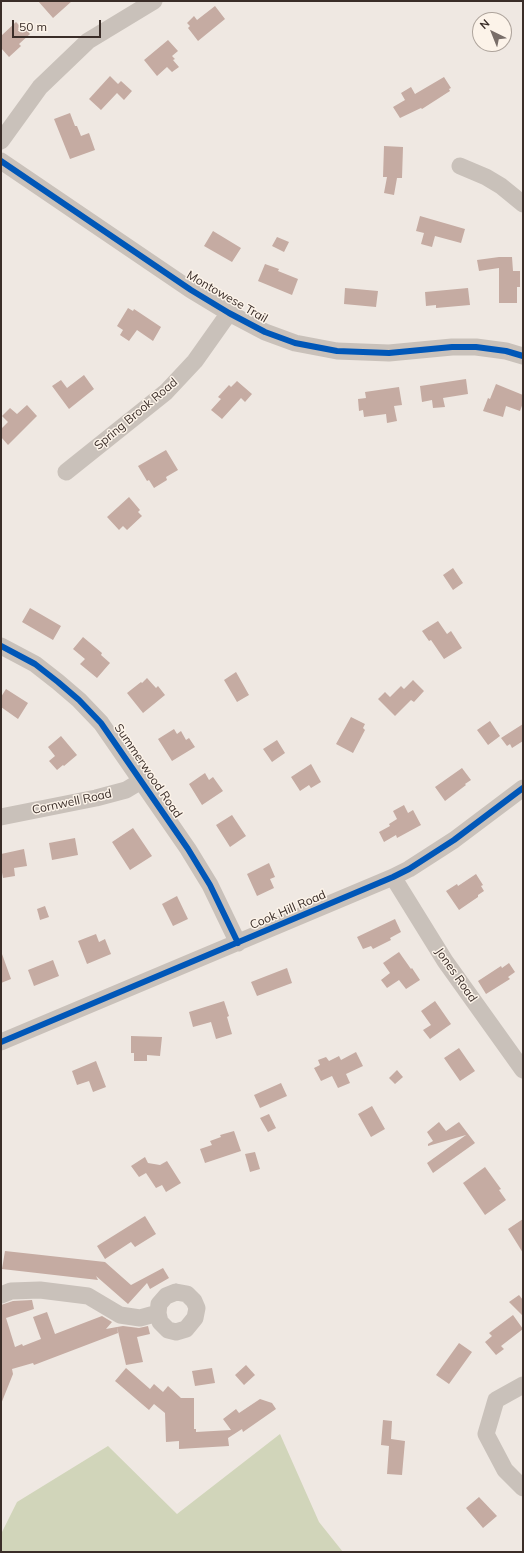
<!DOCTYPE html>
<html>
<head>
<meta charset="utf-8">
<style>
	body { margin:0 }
	#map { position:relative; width:524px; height:1553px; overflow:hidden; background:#efe8e2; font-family:Mulish,sans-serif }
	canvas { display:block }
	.frame { position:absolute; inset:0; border:2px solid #3a2d28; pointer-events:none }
	.north { position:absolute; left:472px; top:12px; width:40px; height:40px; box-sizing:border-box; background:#fcf3e9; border:1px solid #aea49c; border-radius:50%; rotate:317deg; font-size:11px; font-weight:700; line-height:16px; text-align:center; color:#3a2d28 }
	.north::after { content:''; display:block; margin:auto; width:14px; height:18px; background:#796e69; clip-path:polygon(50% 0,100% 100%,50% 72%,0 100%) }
	.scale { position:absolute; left:12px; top:20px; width:89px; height:18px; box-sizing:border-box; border:2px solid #3a2d28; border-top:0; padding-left:5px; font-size:12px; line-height:14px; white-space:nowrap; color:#3a2d28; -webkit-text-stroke:3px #fcf3e9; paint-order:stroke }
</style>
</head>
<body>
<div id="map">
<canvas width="524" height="1553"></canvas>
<div class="frame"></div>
<div class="north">N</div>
<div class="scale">50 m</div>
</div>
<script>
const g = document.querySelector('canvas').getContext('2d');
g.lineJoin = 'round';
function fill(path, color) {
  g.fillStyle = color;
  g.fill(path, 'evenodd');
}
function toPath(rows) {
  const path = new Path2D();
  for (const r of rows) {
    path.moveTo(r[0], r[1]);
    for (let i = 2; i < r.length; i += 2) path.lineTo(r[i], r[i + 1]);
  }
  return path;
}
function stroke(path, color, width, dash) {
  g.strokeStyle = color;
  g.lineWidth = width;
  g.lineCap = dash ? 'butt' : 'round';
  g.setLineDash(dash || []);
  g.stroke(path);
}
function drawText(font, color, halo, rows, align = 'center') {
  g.font = font + ' Mulish,sans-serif';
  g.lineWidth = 3;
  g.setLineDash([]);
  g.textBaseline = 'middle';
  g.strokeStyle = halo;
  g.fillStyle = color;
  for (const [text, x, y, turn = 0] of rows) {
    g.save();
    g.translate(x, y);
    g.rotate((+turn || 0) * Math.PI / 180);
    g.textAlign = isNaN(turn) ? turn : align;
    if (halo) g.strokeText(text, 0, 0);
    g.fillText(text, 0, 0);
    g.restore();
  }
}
const green = toPath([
	[280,1434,319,1522,343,1552,1,1552,1,1534,17,1502,108,1446,177,1514]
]);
const building = toPath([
	[38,1,72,1,53,18],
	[215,6,225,19,198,41,188,28,190,26,187,23,194,16,197,20],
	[16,22,19,25,21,24,30,34,19,44,21,46,9,57,1,48,1,36],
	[168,40,178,51,172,56,175,59,173,60,179,67,172,72,167,67,157,76,144,60],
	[110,76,118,84,121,81,132,91,124,100,117,93,101,110,89,99],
	[444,77,451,88,449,89,450,91,422,109,421,108,400,118,393,107,405,100,401,93,411,87,415,94],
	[70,113,75,126,77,126,81,136,89,133,95,150,70,159,54,119],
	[384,146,403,147,402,178,397,178,394,195,384,193,387,177,383,177],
	[420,216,465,229,461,243,435,236,432,247,421,244,424,233,416,231],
	[213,231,241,248,232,262,204,246],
	[277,237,289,242,284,252,272,246],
	[499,257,512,257,513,271,520,271,520,287,517,287,517,303,499,303,499,268,479,271,477,260],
	[265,264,279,269,278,271,298,279,292,295,258,281],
	[345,288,378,291,376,307,344,304],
	[468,288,470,305,436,308,436,305,426,306,425,292],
	[128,308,133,311,134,309,161,327,153,341,137,330,129,341,120,335,123,330,117,326],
	[84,375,94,389,69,409,52,386,61,380,67,388],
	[466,379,468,394,443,398,445,407,433,408,432,400,422,402,420,386],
	[237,381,252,394,245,402,241,398,222,419,211,410,221,399,218,397,229,385,231,387],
	[496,384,523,395,523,403,520,411,506,406,503,417,483,411,488,398,490,399],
	[399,387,402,405,394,406,397,421,387,423,386,414,364,417,363,410,359,411,358,399,366,398,365,392],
	[27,405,37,416,8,445,1,437,1,429,8,422,2,416,10,408,17,414],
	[166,450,178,470,166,477,167,480,154,488,149,480,147,481,138,466],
	[129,497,140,510,138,512,142,516,127,530,123,526,119,530,107,517],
	[453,568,463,583,453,590,443,575],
	[30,608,61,626,53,640,22,622],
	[438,621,447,634,451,631,462,648,444,659,431,640,429,641,422,631],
	[83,637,102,653,101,655,110,663,97,678,80,664,85,659,73,649],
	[236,672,249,695,237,702,224,680],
	[147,678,156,688,158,686,165,695,143,713,127,693,141,682,142,683],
	[413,680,424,691,414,702,411,700,395,716,378,699,385,692,390,697,401,686,404,689],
	[6,689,28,703,18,719,1,707,1,697],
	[351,717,365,724,363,728,365,730,353,753,336,744],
	[490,721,500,736,488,745,477,730],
	[523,724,523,741,512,748,510,744,507,746,501,738],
	[174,729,177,734,181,731,186,740,189,738,195,747,172,761,158,739],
	[61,736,77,755,64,766,63,765,57,770,49,761,55,756,48,747],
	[277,740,285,753,272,762,263,749],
	[311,764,321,782,311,788,309,785,300,791,291,777],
	[462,768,471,780,465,784,466,785,445,801,435,787],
	[205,773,209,780,213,777,223,791,202,805,189,784],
	[404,805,408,813,413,810,421,825,397,838,396,835,384,842,379,832,390,826,389,824,397,819,393,811],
	[232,815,246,836,230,847,216,825],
	[133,828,152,856,130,870,112,842],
	[75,838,78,855,52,860,49,843],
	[24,849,27,866,14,868,15,876,3,878,1,867,1,854],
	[269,863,275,877,270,879,274,888,257,896,247,874],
	[476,874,483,885,481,886,484,891,478,895,478,897,459,910,446,891,457,884,458,886],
	[177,896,188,919,173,926,162,904],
	[45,906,49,917,40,920,37,909],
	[395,919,401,932,390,938,391,940,373,949,371,946,363,949,357,937],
	[96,934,99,942,105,939,111,954,87,964,78,941],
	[399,952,411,969,412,968,420,980,406,989,399,980,387,988,381,980,390,973,383,963],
	[1,954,2,954,11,979,1,983],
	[53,960,59,976,34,986,28,970],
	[509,963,515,972,508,977,510,979,486,994,478,981,501,966,502,968],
	[287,968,292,983,257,996,251,982],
	[224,1001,229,1016,227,1017,232,1034,216,1039,211,1022,193,1027,189,1012],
	[435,1001,451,1024,430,1039,423,1030,431,1025,421,1011],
	[131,1036,162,1037,160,1056,147,1055,147,1061,134,1061,134,1053,131,1053],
	[459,1048,475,1071,460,1081,444,1058],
	[356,1052,363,1066,346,1074,350,1083,338,1088,332,1076,321,1081,314,1068,320,1065,318,1060,326,1057,329,1061,339,1056,341,1060],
	[96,1061,106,1087,93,1092,89,1081,77,1085,72,1071],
	[397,1070,403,1077,395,1084,389,1078],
	[281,1083,287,1096,260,1108,254,1095],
	[372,1106,385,1129,371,1137,358,1114],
	[269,1114,276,1128,268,1132,260,1118],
	[439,1122,446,1131,459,1122,475,1143,433,1173,427,1163,466,1135,428,1146,428,1144,433,1141,427,1132],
	[234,1131,241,1151,205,1163,200,1149,212,1145,210,1141,221,1137,220,1135],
	[255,1152,260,1169,250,1172,245,1154],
	[145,1157,148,1163,160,1165,167,1161,181,1183,166,1192,162,1185,156,1188,146,1173,139,1177,131,1166],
	[485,1167,501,1189,499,1190,506,1200,485,1215,463,1183],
	[145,1216,156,1234,135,1247,131,1242,105,1259,97,1246],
	[523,1219,523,1253,508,1229],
	[5,1251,105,1262,131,1285,163,1268,169,1278,150,1289,147,1283,128,1304,96,1276,98,1280,2,1269],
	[519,1295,523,1300,523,1316,509,1302],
	[32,1300,34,1309,6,1318,15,1347,22,1344,23,1346,41,1339,33,1317,47,1312,55,1334,102,1316,112,1322,106,1329,117,1327,118,1333,34,1365,33,1363,12,1369,13,1374,1,1404,1,1305,13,1301],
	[513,1315,523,1329,501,1346,504,1349,496,1355,485,1342,492,1336,489,1333],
	[123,1326,139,1328,148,1326,150,1334,137,1337,143,1362,126,1365,117,1327],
	[459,1343,472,1352,449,1384,436,1375],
	[246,1365,255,1375,244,1385,235,1375],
	[126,1368,150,1389,154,1384,163,1392,168,1386,181,1398,194,1398,194,1429,196,1429,196,1432,231,1430,223,1419,236,1409,239,1413,260,1399,272,1403,276,1409,243,1432,242,1429,228,1438,229,1446,179,1449,179,1441,166,1442,165,1413,154,1404,149,1410,115,1381],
	[212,1368,215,1383,195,1386,192,1371],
	[383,1420,392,1421,391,1439,405,1441,402,1475,387,1474,389,1446,381,1445],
	[479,1497,497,1516,483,1528,466,1508]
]);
const minor = toPath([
	[1,141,40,87,88,41,154,1],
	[1,161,191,290,229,313,265,332,295,343,337,351,389,353,452,347,476,347,506,351,523,356],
	[460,166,486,177,501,186,523,204],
	[66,472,166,392,195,361,229,313],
	[1,646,35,664,58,682,79,700,101,723,188,849,210,885,238,943],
	[1,817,96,798,126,790,141,781],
	[393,877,445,961,523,1070],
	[1,1042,393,877,409,869,454,840,523,788],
	[176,1292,187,1294,194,1301,197,1308,195,1318,186,1329,176,1332,168,1330,160,1322,158,1313,159,1304,166,1296,176,1292],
	[1,1295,11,1291,40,1290,88,1296,120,1315,140,1318,158,1313],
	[523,1385,496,1400,486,1434,505,1470,523,1488]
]);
const cycleway = toPath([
	[1,161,191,290,229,313,265,332,295,343,337,351,389,353,452,347,476,347,506,351,523,356],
	[1,646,35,664,58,682,79,700,101,723,188,849,210,885,238,943],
	[1,1042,393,877,409,869,454,840,523,788]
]);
const streetNames = [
	["Montowese Trail",227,297,30],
	["Spring Brook Road",136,414,-40],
	["Summerwood Road",148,771,56],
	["Cornwell Road",72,802,-12],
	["Cook Hill Road",288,910,-23],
	["Jones Road",456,975,55]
];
fill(green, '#d1d5ba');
fill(building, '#c5aba2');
stroke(minor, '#c9c1ba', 17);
stroke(cycleway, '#0057b8', 6);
drawText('12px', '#3a2d28', '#fcf3e9', streetNames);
</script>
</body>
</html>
